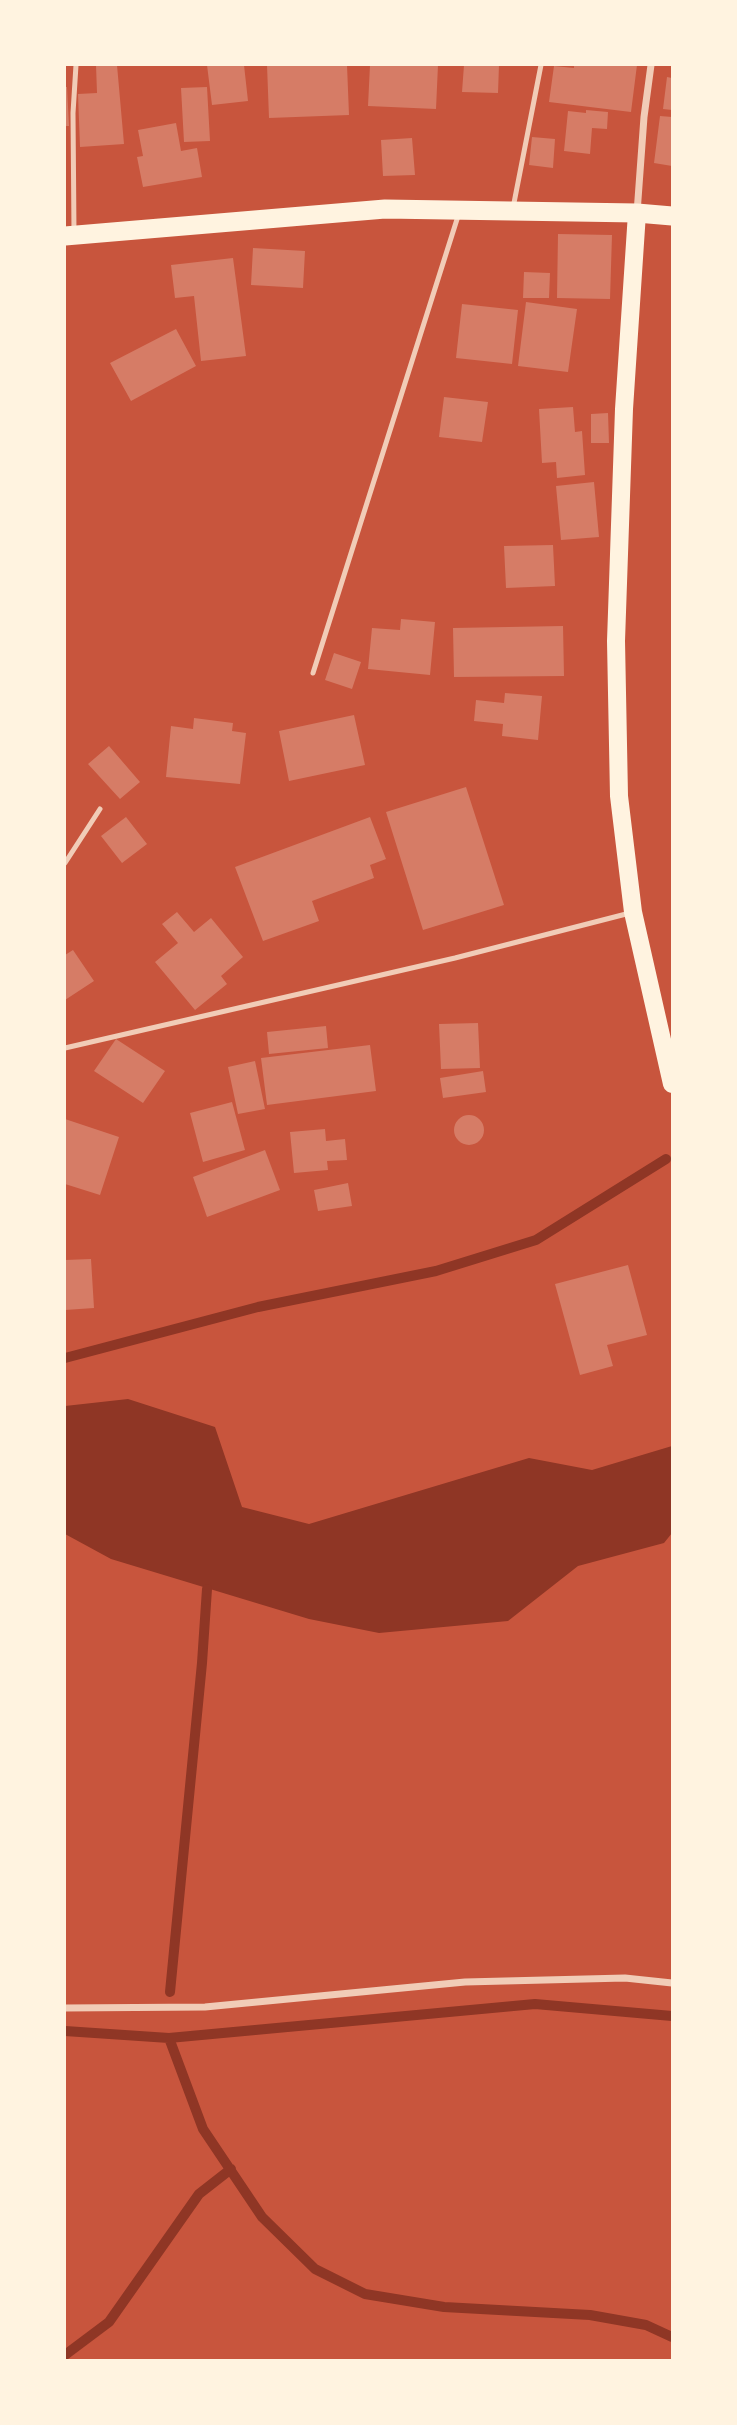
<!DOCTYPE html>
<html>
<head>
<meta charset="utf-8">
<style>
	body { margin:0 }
	#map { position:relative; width:737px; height:2425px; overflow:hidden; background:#c8553d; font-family:"Varela Round",sans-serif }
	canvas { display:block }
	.frame { position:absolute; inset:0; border:66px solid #fff3e0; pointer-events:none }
</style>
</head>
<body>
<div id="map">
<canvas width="737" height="2425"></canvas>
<div class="frame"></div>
</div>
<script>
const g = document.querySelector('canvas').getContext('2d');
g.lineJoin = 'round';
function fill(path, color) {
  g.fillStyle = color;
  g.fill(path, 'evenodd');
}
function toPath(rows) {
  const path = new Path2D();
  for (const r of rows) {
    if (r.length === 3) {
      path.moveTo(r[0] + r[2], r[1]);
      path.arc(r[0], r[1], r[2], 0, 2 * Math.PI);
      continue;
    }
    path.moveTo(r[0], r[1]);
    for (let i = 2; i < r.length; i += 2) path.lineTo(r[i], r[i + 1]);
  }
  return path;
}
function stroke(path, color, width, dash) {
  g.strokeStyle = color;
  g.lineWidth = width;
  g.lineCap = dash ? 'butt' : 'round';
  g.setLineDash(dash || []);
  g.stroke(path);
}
const water = toPath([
	[128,1399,215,1427,242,1507,309,1524,529,1458,592,1470,672,1446,672,1533,664,1543,578,1566,508,1621,379,1633,309,1619,111,1559,65,1534,65,1406]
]);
const stream = toPath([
	[65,1358,258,1307,436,1271,536,1240,666,1159],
	[170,1992,202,1663,207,1589],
	[65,2031,169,2038,535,2004,672,2016],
	[169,2038,203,2129,262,2217,315,2269,365,2294,444,2307,590,2315,646,2325,672,2337],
	[65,2355,109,2322,199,2194,231,2169]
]);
const building = toPath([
	[96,65,117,65,124,144,80,147,78,94,97,93],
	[207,65,244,65,248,101,212,105],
	[267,65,347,65,349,115,269,118],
	[370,65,438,65,436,109,368,106],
	[464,65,499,65,498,93,462,92],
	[574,65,637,65,631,112,549,102,554,66,574,68],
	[667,77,672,78,672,110,663,109],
	[65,87,67,87,69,126,65,126],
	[207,87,210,141,184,142,181,88],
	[586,110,608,112,607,129,592,128,590,154,564,151,568,111,586,113],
	[660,116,672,117,672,166,654,163],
	[176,123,181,151,197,148,202,177,143,187,137,157,143,156,138,130],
	[532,137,555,139,553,168,529,165],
	[412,138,415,175,383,176,381,140],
	[558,234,612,235,610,299,557,298],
	[253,248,305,251,303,288,251,285],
	[233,258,246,356,201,361,194,296,175,298,171,265],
	[524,272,550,273,549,298,523,298],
	[526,302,577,309,568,372,518,366],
	[462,304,518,310,512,364,456,358],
	[176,329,196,366,131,401,110,363],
	[444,397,488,402,482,442,439,437],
	[573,407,575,432,582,431,585,475,557,478,556,462,542,463,539,409],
	[608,413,609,443,591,443,591,414],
	[594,482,599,537,561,540,556,486],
	[553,545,555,586,506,588,504,546],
	[401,619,435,622,430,675,368,669,372,628,400,630],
	[563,626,564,676,454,677,453,628],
	[334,653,361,662,352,689,325,680],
	[505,693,542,696,538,740,502,736,503,724,474,721,476,700,504,703],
	[354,715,365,765,289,781,279,731],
	[194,718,233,723,232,731,246,733,240,784,166,777,171,726,193,729],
	[109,746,140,782,120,799,88,764],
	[466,787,504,905,423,930,386,812],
	[126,817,147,844,122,863,101,836],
	[370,817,386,859,370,865,374,878,312,901,319,921,263,941,235,867],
	[177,912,194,932,211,918,243,957,221,976,227,984,195,1010,155,962,178,943,162,924],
	[73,950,94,981,65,1000,65,955],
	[478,1023,480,1068,441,1069,439,1024],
	[326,1026,328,1048,269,1054,267,1032],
	[116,1039,165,1071,143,1103,94,1071],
	[370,1045,376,1091,267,1105,261,1058],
	[255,1061,265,1109,238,1114,228,1067],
	[483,1071,486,1092,443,1098,440,1078],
	[232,1102,245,1150,203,1162,190,1113],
	[469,1130,15],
	[65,1119,119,1137,100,1195,65,1184],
	[325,1129,326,1141,345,1139,347,1160,327,1161,328,1170,294,1173,290,1132],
	[265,1150,280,1190,207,1217,193,1177],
	[348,1183,352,1206,318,1211,314,1190],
	[91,1259,94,1308,65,1310,65,1260],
	[628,1265,647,1335,607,1345,613,1366,580,1375,555,1284]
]);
const service = toPath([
	[513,208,541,65],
	[74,232,73,113,76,65],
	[313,673,459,213],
	[65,863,100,809],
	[65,1048,455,958,630,913]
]);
const minor = toPath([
	[637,213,644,117,651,65],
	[65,2008,205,2007,465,1982,625,1978,672,1983]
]);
const primary = toPath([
	[637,213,624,409,616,641,619,796,633,912,672,1084]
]);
const trunk = toPath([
	[65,236,385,209,637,213,672,216]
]);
fill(water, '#8f3625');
stroke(stream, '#8f3625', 10);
fill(building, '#d67c66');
stroke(service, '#f1ccb7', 5);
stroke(minor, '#f1ccb7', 7);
stroke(primary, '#fff3e0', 18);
stroke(trunk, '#fff3e0', 19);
</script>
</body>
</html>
